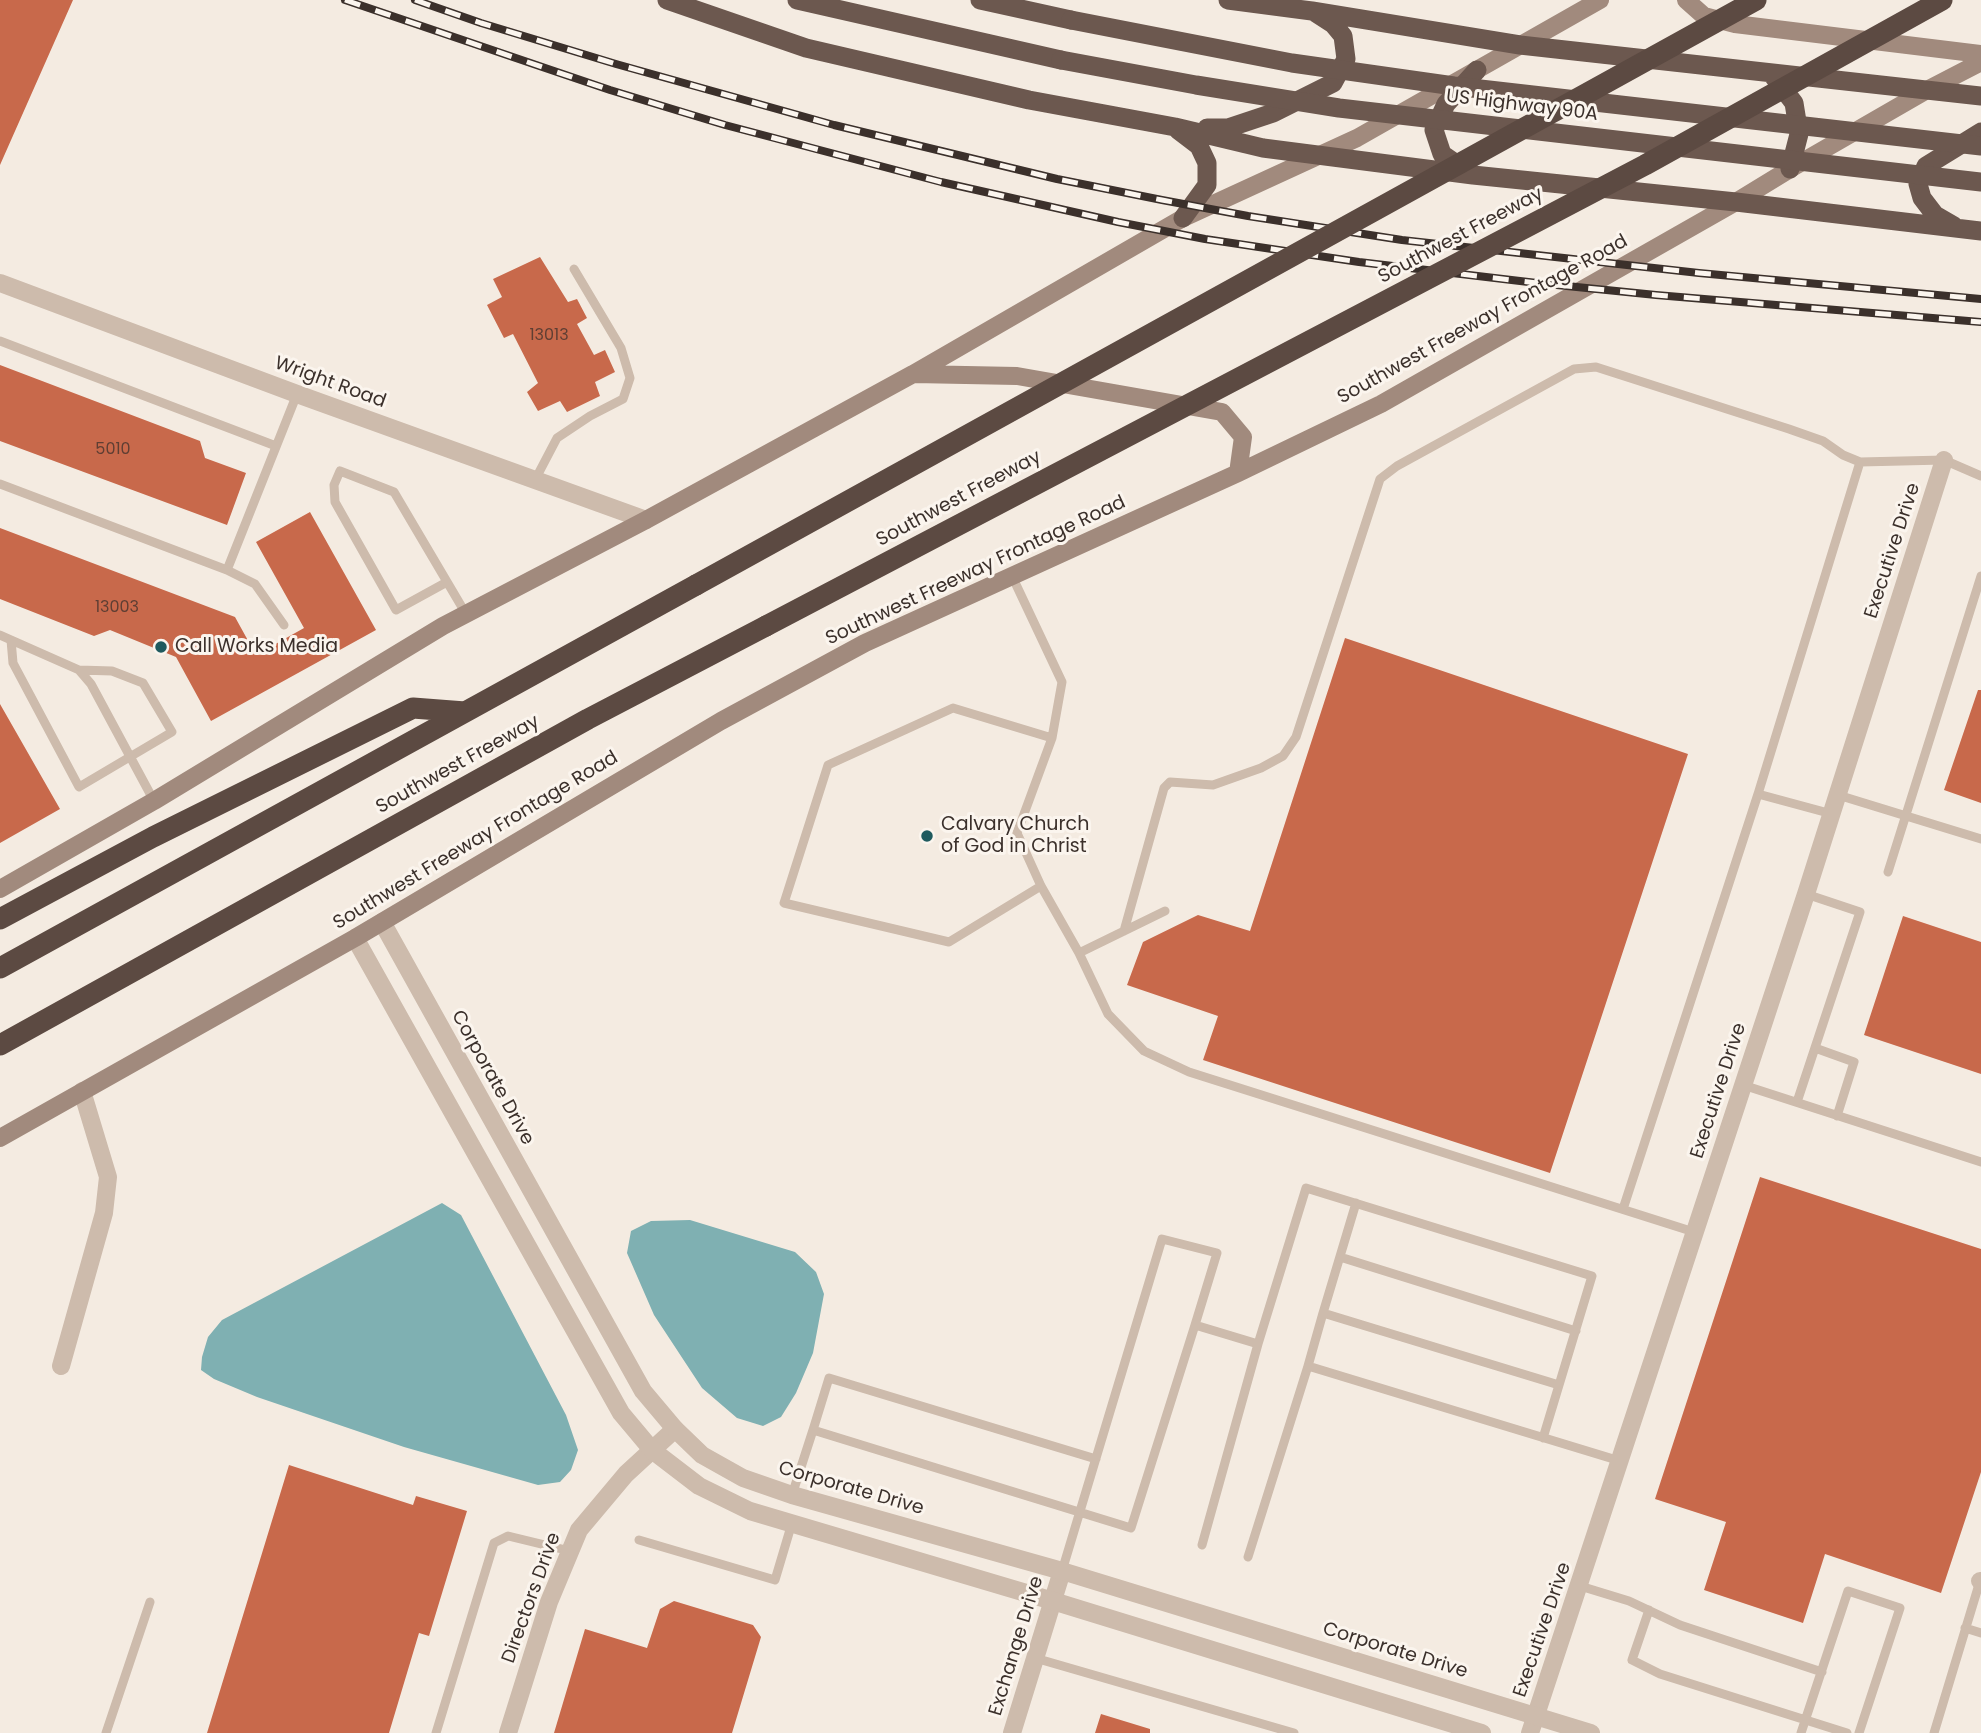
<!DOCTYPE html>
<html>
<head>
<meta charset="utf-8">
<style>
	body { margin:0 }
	canvas { display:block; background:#f4ebe1 }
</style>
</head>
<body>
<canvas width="1981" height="1733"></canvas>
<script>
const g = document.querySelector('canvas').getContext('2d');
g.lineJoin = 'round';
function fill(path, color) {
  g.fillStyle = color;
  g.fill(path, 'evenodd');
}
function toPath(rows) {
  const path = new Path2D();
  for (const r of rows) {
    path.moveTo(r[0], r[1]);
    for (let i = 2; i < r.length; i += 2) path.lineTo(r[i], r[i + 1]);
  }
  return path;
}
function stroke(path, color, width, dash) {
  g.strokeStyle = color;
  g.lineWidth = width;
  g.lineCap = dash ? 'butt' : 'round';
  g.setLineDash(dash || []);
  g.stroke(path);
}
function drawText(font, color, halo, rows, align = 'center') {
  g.font = font + ' Poppins,sans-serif';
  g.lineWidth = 6;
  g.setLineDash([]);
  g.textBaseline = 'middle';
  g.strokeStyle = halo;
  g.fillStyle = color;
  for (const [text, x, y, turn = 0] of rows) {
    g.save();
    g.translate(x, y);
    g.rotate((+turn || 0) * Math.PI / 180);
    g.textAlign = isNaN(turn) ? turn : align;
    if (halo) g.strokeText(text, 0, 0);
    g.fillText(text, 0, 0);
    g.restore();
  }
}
const water = toPath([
	[442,1203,461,1215,566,1415,578,1450,571,1470,560,1482,538,1485,404,1447,257,1397,214,1379,201,1370,202,1357,208,1337,222,1320],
	[690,1220,795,1252,816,1272,824,1294,813,1353,796,1393,781,1417,763,1426,737,1418,702,1388,654,1315,627,1253,631,1231,651,1221]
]);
const building = toPath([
	[0,0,73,0,0,165],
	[540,257,568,302,577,299,587,318,577,324,594,355,605,350,615,372,595,382,600,396,567,412,560,401,538,411,527,392,538,383,513,334,504,338,487,305,502,297,493,279],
	[0,365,200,441,205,458,246,473,227,525,0,441],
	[310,512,376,630,211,721,176,657,110,630,94,636,0,599,0,528,235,617,256,655,304,628,256,542],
	[1345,638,1688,754,1550,1173,1203,1060,1218,1016,1127,985,1143,942,1198,915,1250,931],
	[1978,690,1981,690,1981,803,1944,790],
	[0,704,60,809,0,843],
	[1903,916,1981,942,1981,1074,1864,1035],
	[1760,1177,1981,1249,1981,1472,1941,1593,1825,1554,1803,1623,1704,1590,1726,1522,1655,1499],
	[289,1465,413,1505,416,1496,467,1511,429,1636,419,1633,389,1733,207,1733],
	[674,1601,753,1625,761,1637,732,1733,554,1733,585,1629,647,1648,660,1609],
	[1101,1714,1150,1729,1150,1733,1095,1733]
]);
const service = toPath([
	[0,341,276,446],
	[535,480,557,438,590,416,623,399,630,378,621,348,574,269],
	[0,484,227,570,297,394],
	[227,570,255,584,284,625],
	[1012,576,1062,682,1052,738,1017,833,1041,886,1079,953,1108,1014,1144,1051,1189,1072,1694,1232],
	[447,582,396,610,335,502,334,485,340,471,394,492,466,614],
	[0,635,79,670,91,684,154,801],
	[11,640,13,663,79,787,172,732,143,683,112,671,79,670],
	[1758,794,1860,462,1944,460,1981,476],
	[1838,795,1981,839],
	[1888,872,1981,576],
	[1041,886,949,942,784,903,828,765,953,708,1052,738],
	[1124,931,1164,788,1170,782,1213,785,1261,768,1283,756,1296,737,1380,479,1397,466,1574,369,1596,367,1789,429,1823,441,1843,455,1860,462],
	[1079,953,1165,911],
	[1815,1048,1854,1062,1837,1116],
	[1743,1085,1981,1162],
	[1797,1102,1860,912,1806,894],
	[1623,1209,1758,794,1832,814],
	[1340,1257,1576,1331],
	[1323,1313,1356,1203],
	[1258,1344,1306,1188,1592,1276,1543,1438],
	[1308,1366,1323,1313,1559,1385],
	[1096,1459,829,1378,813,1430,1131,1528,1195,1325],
	[792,1495,813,1430],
	[639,1540,775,1580,792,1523],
	[1248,1557,1308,1366,1620,1461],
	[1062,1571,1162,1239,1217,1253,1195,1325,1258,1344,1202,1545],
	[1580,1586,1629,1601,1680,1625,1822,1672],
	[1649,1610,1632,1660,1660,1674,1847,1733],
	[1965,1628,1981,1633],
	[1035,1658,1294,1733],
	[106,1733,150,1602],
	[436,1733,494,1543,508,1536,570,1551],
	[1801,1733,1848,1591,1900,1608,1859,1733],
	[1934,1733,1980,1581]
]);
const minor = toPath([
	[0,283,297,394,646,520],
	[61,1366,104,1213,108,1177,82,1091],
	[1980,1581,1981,1581],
	[508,1733,549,1602,579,1530,626,1474,675,1429],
	[1012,1733,1062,1571],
	[1530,1733,1806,894,1944,460]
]);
const tertiary = toPath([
	[382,922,643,1391,675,1429,702,1455,743,1478,792,1495,1062,1571,1591,1733],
	[355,938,621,1413,652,1450,699,1486,750,1511,1053,1601,1482,1733]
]);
const secondary = toPath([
	[1686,0,1704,16,1735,24,1981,54],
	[914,374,1017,376,1222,412,1243,437,1238,473],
	[0,889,154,801,443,626,646,520,913,374,1183,218,1357,138,1600,0],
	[0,1138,355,938,721,721,865,643,1238,473,1381,404,1736,202,1790,169,1927,90,1981,62]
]);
const trunk = toPath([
	[667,0,806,48,1029,100,1175,127,1263,148,1473,175,1736,202,1981,231],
	[797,0,1061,60],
	[980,0,1071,20],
	[1228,0,1312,11,1520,45,1981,96],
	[1774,77,1794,103,1799,134,1790,169],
	[1207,128,1228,128,1273,113,1333,83,1346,59,1343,36,1333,24,1316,13],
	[1178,130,1199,146,1207,163,1207,185,1183,218],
	[1468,172,1442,154,1434,130,1446,104,1477,70],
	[1954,226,1935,215,1922,198,1918,184,1926,166,1981,132]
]);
const motorway = toPath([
	[0,919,153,837,413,708,465,712],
	[0,968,696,585],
	[0,1045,588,719,766,626]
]);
const rail = toPath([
	[345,0,610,90,725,125,941,182,1118,222,1205,239,1359,262,1537,283,1656,295,1981,322],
	[415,0,481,23,616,64,834,125,1057,179,1162,200,1248,216,1402,240,1699,273,1981,299]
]);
const trunkBridge = toPath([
	[1071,20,1292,63,1454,86,1981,146],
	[1061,60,1196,85,1339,108,1981,182]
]);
const motorwayBridge = toPath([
	[696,585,1756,0],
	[766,626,1645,165,1942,0]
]);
const markers = [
	[161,647,7,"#1f5a5e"],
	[927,836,7,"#1f5a5e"]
];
const numberNames = [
	["13013",549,336],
	["5010",113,450],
	["13003",117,608]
];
const streetNames = [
	["US Highway 90A",1522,106,7],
	["Southwest Freeway",1461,236,-28],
	["Southwest Freeway Frontage Road",1483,320,-29],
	["Wright Road",330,383,20],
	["Southwest Freeway",959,499,-28],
	["Executive Drive",1893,551,-72],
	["Southwest Freeway Frontage Road",976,571,-25],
	["Southwest Freeway",458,765,-29],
	["Southwest Freeway Frontage Road",476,841,-31],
	["Corporate Drive",492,1078,61],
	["Executive Drive",1719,1091,-72],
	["Corporate Drive",851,1489,16],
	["Directors Drive",532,1598,-70],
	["Executive Drive",1543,1630,-71],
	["Exchange Drive",1017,1646,-73],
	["Corporate Drive",1395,1651,17]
];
const poiNames = [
	["Call Works Media",175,647],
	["Calvary Church",941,825],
	["of God in Christ",941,847]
];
fill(water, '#7fb0b2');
fill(building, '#c8694b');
stroke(service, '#cdbbac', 9);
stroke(minor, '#cdbbac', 18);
stroke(tertiary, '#cdbbac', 18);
stroke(secondary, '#a18a7d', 18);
stroke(trunk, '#6c584f', 19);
stroke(motorway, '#5c4a42', 21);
stroke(rail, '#3b302b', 8);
stroke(rail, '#fbf5ee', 5, [16]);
stroke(trunkBridge, '#6c584f', 19);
stroke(motorwayBridge, '#5c4a42', 21);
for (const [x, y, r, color] of markers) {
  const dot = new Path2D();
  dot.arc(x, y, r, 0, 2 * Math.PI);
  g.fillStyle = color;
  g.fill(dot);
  stroke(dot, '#fbf5ee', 2.5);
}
drawText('16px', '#5e3e33', null, numberNames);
drawText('19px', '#3b302b', '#fbf5ee', streetNames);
drawText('19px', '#3b302b', '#fbf5ee', poiNames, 'left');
</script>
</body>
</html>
